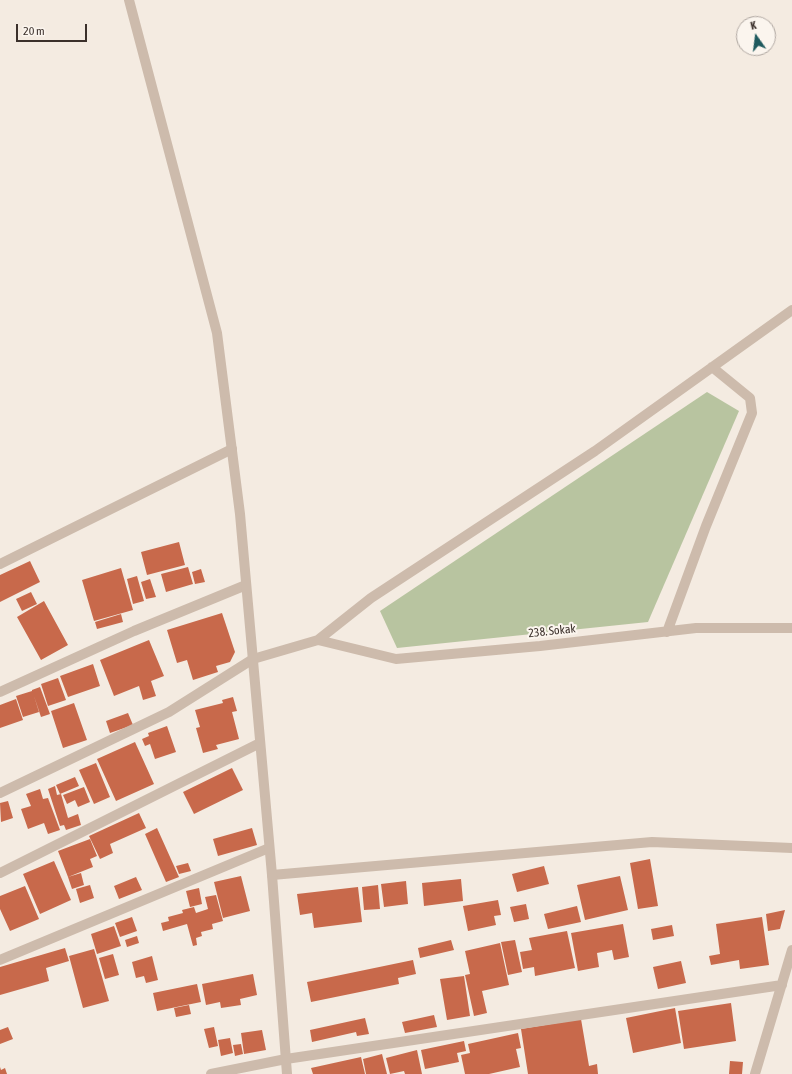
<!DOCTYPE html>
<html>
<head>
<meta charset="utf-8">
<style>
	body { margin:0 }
	#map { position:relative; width:792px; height:1074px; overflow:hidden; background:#f4ebe1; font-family:"Asap Condensed",sans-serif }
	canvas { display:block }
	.north { position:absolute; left:736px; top:16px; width:40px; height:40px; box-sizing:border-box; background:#fbf5ee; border:1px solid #aea6a0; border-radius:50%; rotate:346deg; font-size:11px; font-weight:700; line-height:16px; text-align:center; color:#3b302b }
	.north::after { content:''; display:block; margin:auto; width:14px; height:18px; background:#1f5a5e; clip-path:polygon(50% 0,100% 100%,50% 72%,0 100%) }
	.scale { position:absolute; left:16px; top:24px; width:71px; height:18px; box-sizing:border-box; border:2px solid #3b302b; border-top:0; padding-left:5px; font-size:12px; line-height:14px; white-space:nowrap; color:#3b302b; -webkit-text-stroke:3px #fbf5ee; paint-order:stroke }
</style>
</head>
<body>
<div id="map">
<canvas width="792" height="1074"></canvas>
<div class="north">K</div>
<div class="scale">20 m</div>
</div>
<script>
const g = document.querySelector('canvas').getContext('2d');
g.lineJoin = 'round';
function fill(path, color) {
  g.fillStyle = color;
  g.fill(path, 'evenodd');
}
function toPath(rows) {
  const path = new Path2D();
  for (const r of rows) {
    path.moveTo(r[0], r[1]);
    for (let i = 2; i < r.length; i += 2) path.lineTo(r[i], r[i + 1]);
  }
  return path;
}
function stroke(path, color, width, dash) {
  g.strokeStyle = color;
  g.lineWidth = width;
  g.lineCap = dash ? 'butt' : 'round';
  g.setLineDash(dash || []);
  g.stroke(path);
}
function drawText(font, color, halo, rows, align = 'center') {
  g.font = font + ' "Asap Condensed",sans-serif';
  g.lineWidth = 4;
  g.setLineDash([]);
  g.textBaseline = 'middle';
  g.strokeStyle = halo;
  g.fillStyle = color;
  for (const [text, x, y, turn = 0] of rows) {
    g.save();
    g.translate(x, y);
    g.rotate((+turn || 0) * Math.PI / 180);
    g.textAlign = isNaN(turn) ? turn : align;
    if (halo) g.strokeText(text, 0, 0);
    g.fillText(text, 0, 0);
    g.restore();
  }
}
const green = toPath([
	[707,392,739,411,648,622,397,648,380,611]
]);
const building = toPath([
	[179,542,185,565,147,575,141,552],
	[30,561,40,582,0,602,0,575],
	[188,567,193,584,166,592,161,574],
	[121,568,133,610,94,621,82,580],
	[201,569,205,582,195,584,192,572],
	[137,576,144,601,133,604,127,579],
	[150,579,156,597,146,599,141,582],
	[31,592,37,604,22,611,16,599],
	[44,601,68,645,41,660,17,617],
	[222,613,235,652,230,662,216,666,218,672,193,680,187,660,177,663,167,630],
	[121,614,123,622,97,629,95,622],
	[149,640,164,676,151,681,156,696,143,700,139,686,114,696,100,660],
	[93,664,100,686,68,697,60,676],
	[58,678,66,700,48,706,41,684],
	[40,687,50,714,41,717,34,696,39,712,23,717,16,696,32,691,32,690],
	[233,697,237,711,232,712,239,739,216,745,218,749,203,753,196,728,200,727,195,710,223,703,222,700],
	[16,699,23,720,0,728,0,705],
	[74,703,87,740,63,748,51,711],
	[128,713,133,725,110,733,106,721],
	[167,726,176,752,155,759,150,744,145,746,142,739,149,736,148,733],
	[135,742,154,784,116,801,97,759],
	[96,763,110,797,94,804,79,770],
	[232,768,243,790,194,814,183,792],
	[75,777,79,786,60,794,56,785],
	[55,786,57,795,61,794,68,818,78,814,81,825,66,830,64,825,60,826,48,789],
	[84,787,90,802,78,807,75,800,67,804,63,795],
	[40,789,43,799,48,798,60,830,48,834,44,823,28,829,21,809,31,806,26,794],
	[8,801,13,818,1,822,0,803],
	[139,813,146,828,110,844,113,853,100,859,89,836],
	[157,828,179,877,166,882,145,834],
	[252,828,257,845,218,856,213,839],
	[90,839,97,856,90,859,93,867,68,877,58,851],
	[650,859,658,906,638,909,630,863],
	[54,861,71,900,40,914,23,874],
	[188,863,191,871,179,874,176,866],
	[544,866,549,884,517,892,512,874],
	[81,873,84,885,72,889,68,877],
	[241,876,250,911,223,918,214,882],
	[620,876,628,910,585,920,577,885],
	[136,877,142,890,119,899,114,886],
	[461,879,463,901,424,906,422,883],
	[406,881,408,904,384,907,381,884],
	[90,885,94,898,80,903,76,889],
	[378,885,380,909,364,910,362,887],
	[25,886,39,919,10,931,0,909,0,896],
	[358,887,362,922,314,928,312,913,300,915,297,894],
	[199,888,202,904,190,907,186,891],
	[216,895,223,921,212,924,213,929,201,932,202,936,196,938,197,945,193,946,187,924,163,931,161,923,169,921,168,917,183,913,182,910,194,907,196,913,208,909,205,897],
	[498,900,501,915,494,916,496,925,468,931,463,906],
	[526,904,529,919,514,922,510,907],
	[577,906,581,922,548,929,544,914],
	[785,910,780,929,768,931,766,914],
	[132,917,137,931,120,937,115,923],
	[762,917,769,965,740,969,739,960,711,965,709,956,720,954,716,924],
	[623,924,629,957,614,960,612,950,597,953,599,967,578,971,571,933],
	[672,925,674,936,653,940,651,929],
	[114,926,121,946,97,954,91,934],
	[567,931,575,968,535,976,534,967,523,969,520,952,532,950,529,938],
	[137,936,139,943,127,947,125,940],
	[451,940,454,950,420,958,418,948],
	[515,940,522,972,508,975,501,942],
	[500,943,509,985,482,991,487,1013,474,1016,465,975,470,974,465,951],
	[65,948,69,961,46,968,49,981,0,995,0,967],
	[94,949,109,1001,83,1008,69,956],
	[113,954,119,975,105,979,99,958],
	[152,956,158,980,146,983,144,976,136,978,132,962],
	[413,960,416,974,398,978,399,984,311,1002,307,982],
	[681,961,686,983,658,989,653,967],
	[253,974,257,995,240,999,241,1005,221,1008,220,1002,206,1005,202,984],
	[464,976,470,1016,447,1020,440,979],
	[197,984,201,1002,157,1011,153,993],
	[731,1003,736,1041,684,1049,678,1011],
	[189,1005,191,1014,176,1017,174,1008],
	[675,1008,681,1043,633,1053,626,1018],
	[434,1015,437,1027,405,1033,402,1022],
	[365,1018,369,1034,357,1036,356,1032,312,1042,310,1030],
	[581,1019,589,1066,597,1064,598,1074,528,1074,521,1029],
	[8,1027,13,1039,0,1044,0,1030],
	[214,1027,218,1046,209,1048,204,1029],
	[262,1030,266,1050,244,1054,241,1033],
	[518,1033,521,1048,516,1049,520,1067,489,1074,465,1074,461,1055,470,1053,468,1044],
	[230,1038,233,1053,221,1056,218,1040],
	[464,1041,466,1051,457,1053,459,1062,425,1069,421,1050],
	[241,1044,243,1054,235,1056,233,1045],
	[417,1050,422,1074,405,1074,404,1071,390,1074,386,1058],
	[382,1054,387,1074,366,1074,363,1059],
	[361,1057,365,1074,313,1074,311,1068],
	[730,1061,743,1062,742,1074,729,1074],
	[0,1067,1,1070,5,1068,7,1074,0,1074]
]);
const minor = toPath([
	[0,564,232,449],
	[667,632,706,526,752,413,750,398,712,367],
	[318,640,396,659,540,646,696,628,792,628],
	[0,692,134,631,246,585],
	[0,793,169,712,253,659,318,640,371,598,595,451,792,310],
	[0,873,260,743],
	[272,875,652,842,792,848],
	[0,960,269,848],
	[211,1074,286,1059,782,985],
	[755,1074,792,950]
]);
const tertiary = toPath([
	[129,0,217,333,240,514,272,875,287,1074]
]);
const streetNames = [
	["238. Sokak",552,631,-6]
];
fill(green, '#b8c4a0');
fill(building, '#c8694b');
stroke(minor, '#cdbbac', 10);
stroke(tertiary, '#cdbbac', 10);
drawText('12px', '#3b302b', '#fbf5ee', streetNames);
</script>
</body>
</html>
